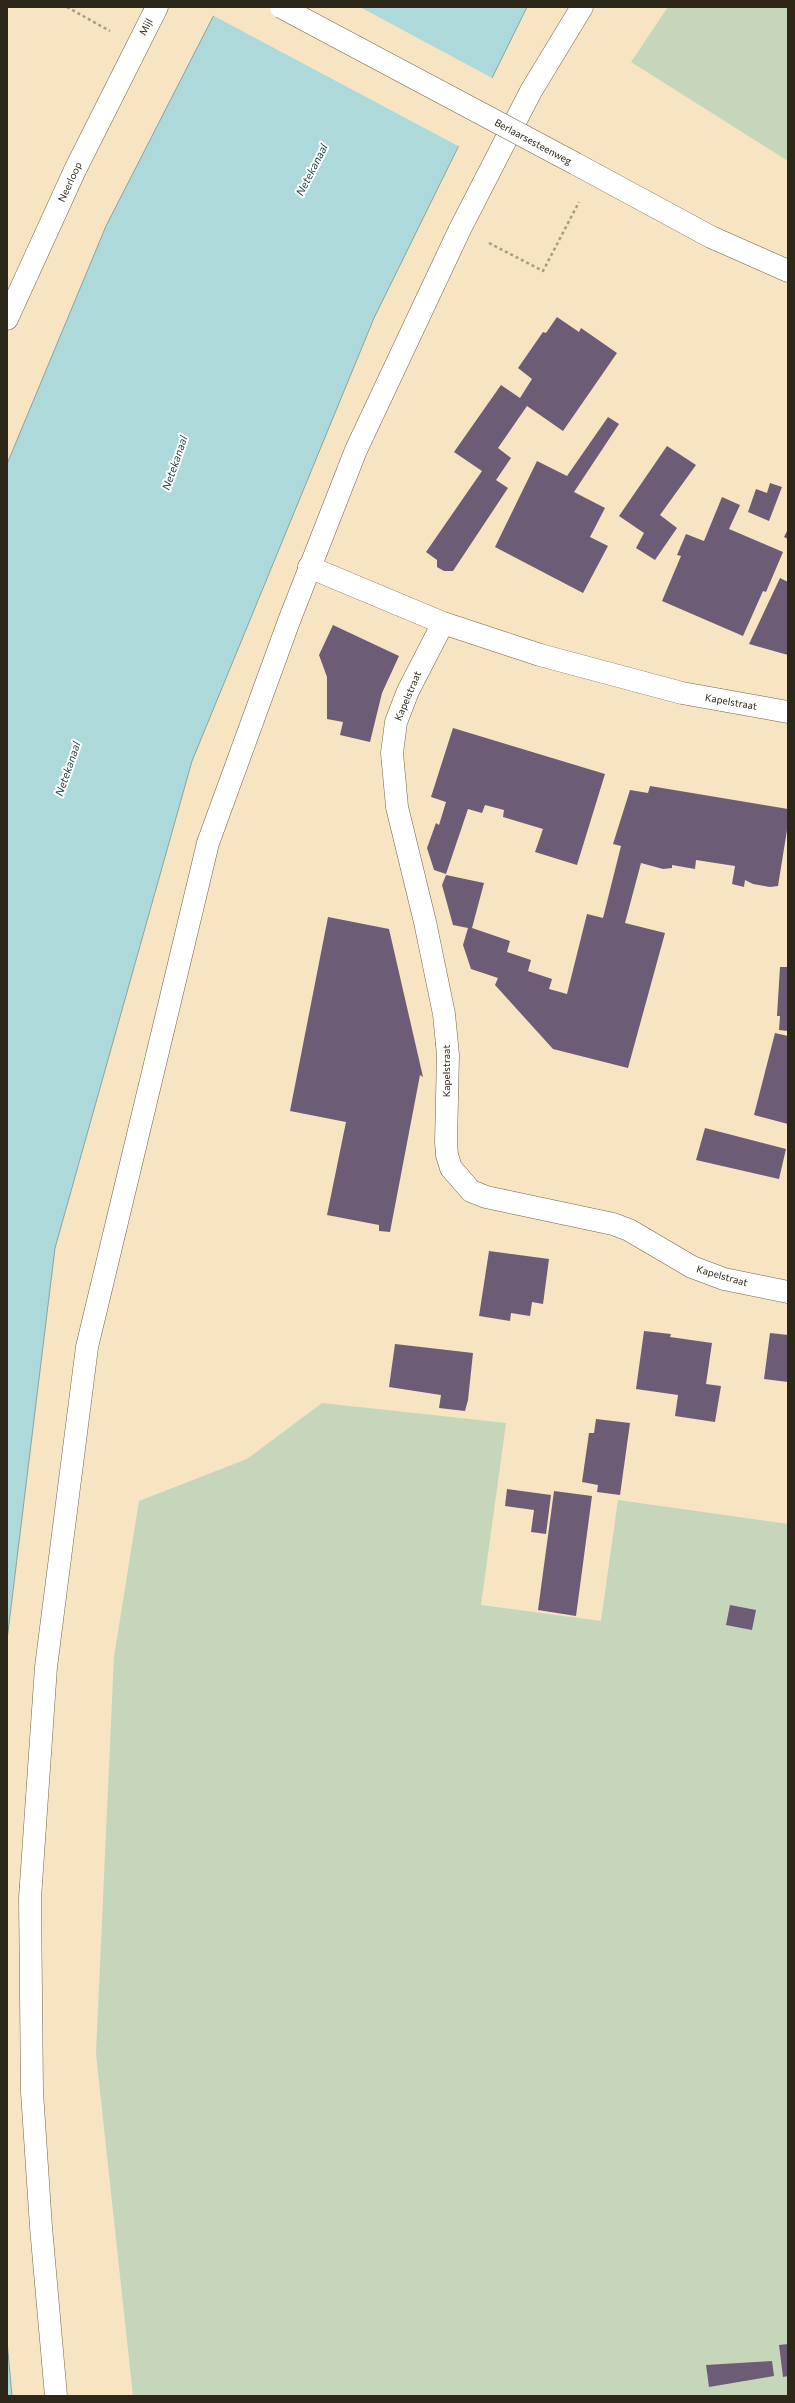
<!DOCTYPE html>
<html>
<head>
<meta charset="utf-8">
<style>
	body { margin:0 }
	#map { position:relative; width:795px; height:2403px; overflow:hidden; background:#f6e4c3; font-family:Commissioner,sans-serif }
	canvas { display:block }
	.frame { position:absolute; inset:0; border:8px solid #2d271a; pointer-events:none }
</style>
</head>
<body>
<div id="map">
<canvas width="795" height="2403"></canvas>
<div class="frame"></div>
</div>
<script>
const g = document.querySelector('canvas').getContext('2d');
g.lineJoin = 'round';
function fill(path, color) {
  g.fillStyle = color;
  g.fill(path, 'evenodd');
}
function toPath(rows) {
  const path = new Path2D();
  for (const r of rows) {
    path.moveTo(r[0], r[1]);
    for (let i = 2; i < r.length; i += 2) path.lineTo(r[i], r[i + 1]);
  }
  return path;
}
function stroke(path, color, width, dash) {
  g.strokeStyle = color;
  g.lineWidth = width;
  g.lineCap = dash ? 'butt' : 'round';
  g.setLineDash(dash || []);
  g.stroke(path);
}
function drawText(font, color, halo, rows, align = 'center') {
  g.font = font + ' Commissioner,sans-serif';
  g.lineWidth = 4;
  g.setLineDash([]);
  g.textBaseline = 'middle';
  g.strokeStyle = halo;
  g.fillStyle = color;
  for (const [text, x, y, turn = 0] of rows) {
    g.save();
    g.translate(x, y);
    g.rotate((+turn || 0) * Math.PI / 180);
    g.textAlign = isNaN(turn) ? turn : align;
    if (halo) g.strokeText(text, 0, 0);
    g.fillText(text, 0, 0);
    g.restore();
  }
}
const green = toPath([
	[668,7,788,7,788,161,631,62],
	[322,1403,506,1423,481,1605,601,1621,618,1500,788,1524,788,2396,133,2396,96,2054,114,1657,139,1501,247,1459]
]);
const water = toPath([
	[218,7,527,7,374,318,192,761,55,1248,7,1640,7,464,106,226,218,7],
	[7,2341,12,2396,7,2396,7,2341]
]);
const pier = toPath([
	[216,7,360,7,494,79,460,147,212,15]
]);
const building = toPath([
	[557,317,579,332,581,328,617,353,563,431,527,406,498,448,511,458,496,480,508,488,453,571,444,571,437,567,437,560,426,552,482,471,454,452,501,385,520,398,532,379,518,368,543,332,546,333],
	[608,417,619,424,574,492,605,508,590,537,608,546,583,593,495,547,537,461,567,476],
	[667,446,696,465,660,515,677,528,655,560,636,548,644,533,619,516],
	[770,483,782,487,769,521,748,512,756,489,767,493],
	[722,497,740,505,729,529,783,552,766,592,763,591,743,636,662,601,681,556,677,555,686,534,704,541],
	[788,529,788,539,784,537],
	[780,578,788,582,788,655,749,644],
	[333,625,399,656,382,693,370,742,340,735,343,722,327,719,327,677,319,655],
	[453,728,605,774,577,865,535,852,543,829,503,817,504,810,485,805,482,813,468,809,446,874,434,870,427,848,436,823,439,825,446,802,431,797],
	[650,786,788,809,788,824,778,886,770,887,753,884,745,880,744,887,732,884,735,866,696,860,695,869,672,865,672,868,663,869,641,863,625,923,665,933,628,1068,553,1049,495,985,498,978,471,969,463,945,468,928,453,925,442,885,446,875,484,883,472,928,510,941,507,952,531,960,528,971,552,979,549,989,567,994,587,914,603,918,621,846,613,844,630,790,648,793],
	[328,917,389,929,423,1077,420,1075,390,1232,379,1231,379,1225,327,1215,346,1122,290,1111],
	[780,967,788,967,788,1031,779,1030,780,1016,777,1016],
	[775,1033,788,1036,788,1124,754,1115],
	[705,1128,786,1149,779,1179,696,1160],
	[489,1251,549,1259,543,1304,532,1302,530,1316,511,1313,510,1321,479,1316],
	[644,1331,671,1334,670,1337,712,1343,706,1384,721,1386,715,1422,675,1416,678,1395,636,1389],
	[770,1333,788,1335,788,1382,764,1379],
	[395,1344,473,1353,468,1400,465,1411,439,1408,441,1395,389,1387],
	[596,1419,630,1423,620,1495,597,1492,598,1485,582,1482,589,1433,594,1433],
	[507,1489,551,1495,546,1534,531,1532,534,1510,505,1506],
	[554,1491,592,1496,576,1616,538,1610],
	[730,1605,756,1610,752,1630,726,1625],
	[788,2344,788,2376,783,2377,779,2345],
	[772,2361,774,2376,709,2387,706,2365]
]);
const path = toPath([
	[67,7,110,31],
	[489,243,543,271,579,202]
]);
const lane = toPath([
	[56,2396,41,2227,32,2092,30,1898,46,1667,87,1347,208,843,289,621,356,450,460,229,531,91,582,7]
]);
const street = toPath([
	[7,319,75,170,157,7],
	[309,567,443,623,540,655,682,693,788,712],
	[443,623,408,691,396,722,392,753,397,807,425,922,444,1014,448,1055,446,1142,447,1155,451,1168,471,1191,486,1197,613,1224,629,1230,692,1267,724,1279,788,1292]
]);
const secondary = toPath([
	[576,164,711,237,788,271]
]);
const secondaryBridge = toPath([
	[281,7,576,164]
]);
const streetNames = [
	["Mijl",146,27,-62],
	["Berlaarsesteenweg",533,142,28],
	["Neerloop",70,182,-65],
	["Kapelstraat",408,696,-67],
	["Kapelstraat",731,702,10],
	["Kapelstraat",447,1071,-90],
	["Kapelstraat",722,1276,16]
];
const waterNames = [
	["Netekanaal",312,170,-63],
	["Netekanaal",175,463,-71],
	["Netekanaal",68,769,-71]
];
fill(green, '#c5d6ba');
fill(water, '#aed9db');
stroke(water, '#87a4a1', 1);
fill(pier, '#f6e4c3');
fill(building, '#6d5c76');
stroke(lane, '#746546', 23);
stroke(street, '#746546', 23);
stroke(secondary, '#746546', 23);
stroke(path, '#a89b82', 2.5, [3, 3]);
stroke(lane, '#fff', 22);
stroke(street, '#fff', 22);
stroke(secondary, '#fff', 22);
stroke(secondaryBridge, '#746546', 23, []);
stroke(secondaryBridge, '#fff', 22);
drawText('10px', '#2d271a', '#fff', streetNames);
drawText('italic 11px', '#173f41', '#fff', waterNames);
</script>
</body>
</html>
